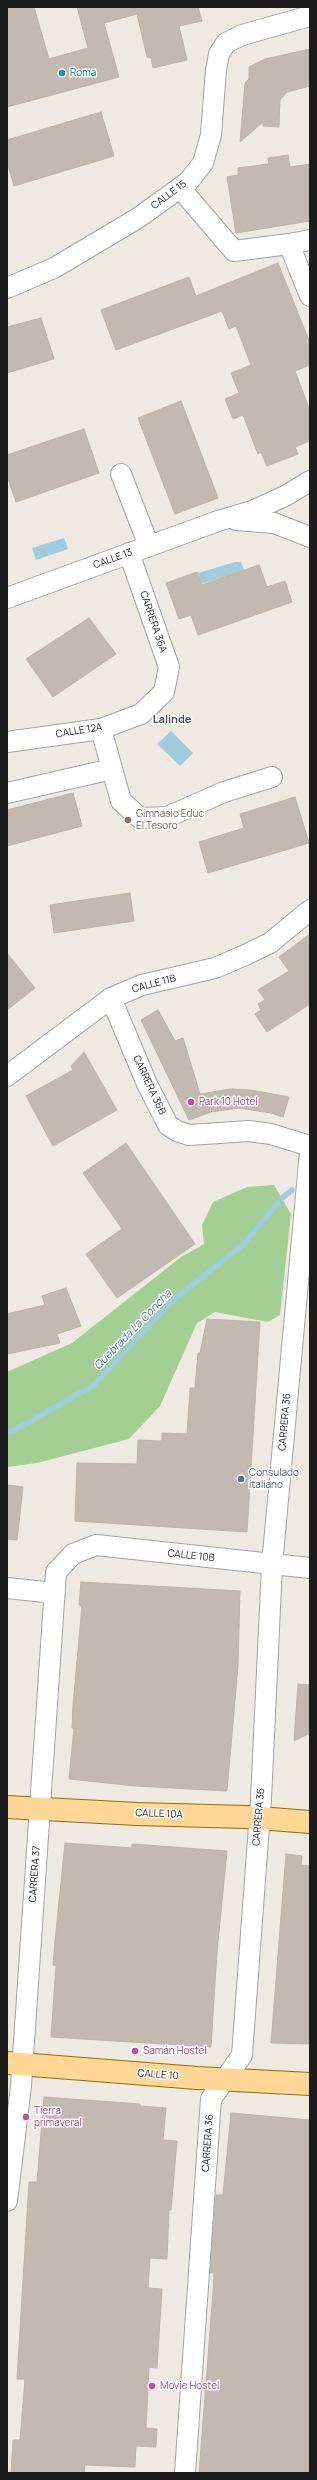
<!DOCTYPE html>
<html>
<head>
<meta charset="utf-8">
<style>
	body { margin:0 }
	#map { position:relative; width:317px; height:2480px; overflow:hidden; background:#eeeae1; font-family:Manrope,sans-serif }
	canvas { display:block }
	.frame { position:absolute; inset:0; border:8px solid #1c1c1c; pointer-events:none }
</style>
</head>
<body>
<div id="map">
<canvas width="317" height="2480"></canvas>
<div class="frame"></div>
</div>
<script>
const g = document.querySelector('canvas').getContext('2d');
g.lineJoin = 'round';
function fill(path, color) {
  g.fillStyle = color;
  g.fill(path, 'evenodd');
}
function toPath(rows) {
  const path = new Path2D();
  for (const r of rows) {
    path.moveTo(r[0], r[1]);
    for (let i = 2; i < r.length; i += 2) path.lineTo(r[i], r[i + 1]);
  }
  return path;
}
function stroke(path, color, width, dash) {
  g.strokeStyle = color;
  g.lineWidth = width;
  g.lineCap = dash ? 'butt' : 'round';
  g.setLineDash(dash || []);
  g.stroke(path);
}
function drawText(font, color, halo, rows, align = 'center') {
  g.font = font + ' Manrope,sans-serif';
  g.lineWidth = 3;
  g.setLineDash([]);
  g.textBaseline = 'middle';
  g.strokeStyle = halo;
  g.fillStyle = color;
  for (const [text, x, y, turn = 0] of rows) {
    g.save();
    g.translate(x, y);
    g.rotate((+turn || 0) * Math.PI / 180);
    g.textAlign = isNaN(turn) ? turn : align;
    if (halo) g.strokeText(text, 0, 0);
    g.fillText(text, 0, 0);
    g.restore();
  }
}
const forest = toPath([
	[274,1185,291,1214,280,1315,268,1322,215,1312,197,1323,160,1406,129,1439,37,1463,7,1467,7,1372,72,1343,181,1257,204,1244,202,1225,213,1202,247,1187]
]);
const water = toPath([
	[64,538,68,549,36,560,32,548],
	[235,562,241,562,244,570,202,584,198,573],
	[171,731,193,753,180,766,157,744]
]);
const stream = toPath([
	[7,1432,15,1430,94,1385,172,1301,244,1244,282,1198,292,1190]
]);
const building = toPath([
	[7,7,34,7,49,59,88,48,77,7,198,7,202,21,179,26,187,60,153,68,151,58,147,57,137,14,104,23,119,77,7,107,7,7],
	[310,49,310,86,287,92,280,100,279,127,263,126,263,122,240,142,245,83,249,79,249,67,265,59,310,49],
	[101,112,114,156,14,186,7,162,7,140,101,112],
	[288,155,290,167,310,164,310,221,236,233,227,177,238,175,238,168,269,164,268,158,288,155],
	[278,263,310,343,310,365,295,371,310,411,310,441,295,447,298,454,267,466,261,452,258,454,243,415,233,419,225,399,239,393,231,373,251,365,236,326,229,329,222,311,116,350,101,310,189,277,196,296,278,263],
	[41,318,54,359,7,373,7,327,41,318],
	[181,401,218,498,175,514,138,418,181,401],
	[84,429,99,473,16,502,7,476,7,455,84,429],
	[259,565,267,587,285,581,292,602,198,635,191,615,179,619,166,583,197,572,202,585,259,565],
	[89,618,116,654,53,697,26,659,89,618],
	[73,793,82,826,7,846,7,810,73,793],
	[295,797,309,843,208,873,199,842,244,828,240,814,295,797],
	[130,893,134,921,54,933,50,905,130,893],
	[310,934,310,1004,267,1032,255,1014,261,1010,258,1004,265,1000,258,990,289,971,279,957,310,934],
	[7,953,35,988,7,1010,7,953],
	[158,1010,175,1041,183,1038,200,1094,231,1089,251,1090,289,1097,283,1117,271,1113,239,1108,211,1112,189,1120,141,1020,158,1010],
	[84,1052,117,1110,53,1146,26,1096,73,1070,71,1066,84,1052],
	[126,1143,195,1244,117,1298,86,1254,122,1229,83,1173,126,1143],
	[66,1288,81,1326,57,1334,60,1343,7,1354,7,1314,45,1305,42,1296,66,1288],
	[207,1319,260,1322,247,1532,75,1521,77,1463,137,1464,138,1440,162,1441,162,1433,187,1434,190,1388,195,1388,198,1353,200,1353,207,1319],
	[7,1485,23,1487,17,1540,7,1539,7,1485],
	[81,1582,240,1591,238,1666,227,1791,136,1786,69,1779,74,1728,72,1728,73,1705,82,1606,79,1605,81,1582],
	[298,1684,310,1685,310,1733,294,1741,298,1684],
	[65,1843,132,1848,132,1844,227,1851,217,1952,211,2047,51,2037,56,1966,53,1965,55,1941,65,1843],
	[286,1854,302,1856,301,1865,310,1866,310,2044,271,2043,286,1854],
	[44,2097,140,2104,140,2106,166,2108,163,2140,177,2141,171,2210,169,2210,167,2259,150,2258,148,2288,162,2289,157,2368,149,2367,146,2428,157,2429,156,2447,136,2446,135,2467,85,2465,84,2473,11,2473,13,2440,20,2440,25,2379,17,2379,29,2182,37,2182,44,2097],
	[231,2113,310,2120,310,2473,199,2473,213,2292,214,2273,210,2273,216,2195,223,2195,231,2113]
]);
const minor = toPath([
	[180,188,234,251,289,244,310,240],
	[289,244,310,296],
	[7,288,54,268,138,218,188,182,203,163,211,135,216,70,219,54,226,43,242,35,310,16],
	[121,474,149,546],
	[236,520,274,523,310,537],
	[7,598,218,521,252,511,285,496,310,481],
	[101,729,121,801,140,818,167,817,224,792,272,777],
	[7,742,101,729,141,714,164,692,169,667,129,553],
	[7,793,112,769],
	[111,998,147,1084,168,1125,177,1131,189,1135,249,1131,271,1134,310,1146],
	[7,1076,111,998,142,985,215,968,243,956,270,943,310,910],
	[7,1588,55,1593],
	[7,2201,21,2086,56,1572,73,1554,96,1545,310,1568],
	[185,2473,211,2099,242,2055,261,1799,272,1565,310,1152]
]);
const major = toPath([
	[7,1807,137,1814,246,1817,310,1822],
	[7,2063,197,2078,310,2084]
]);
const markers = [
	[62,73,4,"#0f9aa8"],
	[128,820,4,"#8d6e63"],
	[191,1102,4,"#d1479c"],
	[241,1479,4,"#5c6f8a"],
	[135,2051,4,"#d1479c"],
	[26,2117,4,"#d1479c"],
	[152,2386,4,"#d1479c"]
];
const cultureNames = [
	["Roma",70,73]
];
const streetNames = [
	["CALLE 15",169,195,-37],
	["CALLE 13",113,559,-20],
	["CARRERA 36A",153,622,71],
	["CALLE 12A",79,731,-9],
	["CALLE 11B",154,984,-15],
	["CARRERA 36B",149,1085,65],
	["CARRERA 36",285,1422,-85],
	["CALLE 10B",191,1556,6],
	["CALLE 10A",159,1814,2],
	["CARRERA 36",259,1817,-85],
	["CARRERA 37",35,1874,-86],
	["CALLE 10",158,2075,4],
	["CARRERA 36",208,2143,-86]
];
const educationNames = [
	["Gimnasio Educ",136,814],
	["El Tesoro",136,826]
];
const hotelNames = [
	["Park 10 Hotel",199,1102],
	["Samán Hostel",143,2051],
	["Tierra",34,2111],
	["primaveral",34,2123],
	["Movie Hostel",160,2386]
];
const serviceNames = [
	["Consulado",249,1473],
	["italiano",249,1485]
];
const neighbourhoodNames = [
	["Lalinde",172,720]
];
const waterNames = [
	["Quebrada La Concha",133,1330,-46]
];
fill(forest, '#a3cf95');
fill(water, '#a0ccdd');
stroke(stream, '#a0ccdd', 5.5);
fill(building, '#c2bab1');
stroke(building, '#c0b1a3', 1);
stroke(minor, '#a3a3a3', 22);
stroke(major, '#946b00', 24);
stroke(minor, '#fff', 20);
stroke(major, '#fed796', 22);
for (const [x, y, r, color] of markers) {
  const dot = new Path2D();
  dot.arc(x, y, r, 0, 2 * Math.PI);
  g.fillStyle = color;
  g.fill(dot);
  stroke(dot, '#fff', 1.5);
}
drawText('10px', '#0d838f', '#fff', cultureNames, 'left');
drawText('10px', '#1c1c1c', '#fff', streetNames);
drawText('10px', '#785e54', '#fff', educationNames, 'left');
drawText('10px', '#b23c85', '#fff', hotelNames, 'left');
drawText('10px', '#4e5e75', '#fff', serviceNames, 'left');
drawText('bold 11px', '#4f4f4f', '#fff', neighbourhoodNames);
drawText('italic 11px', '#4775ae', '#fff', waterNames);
</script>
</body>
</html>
